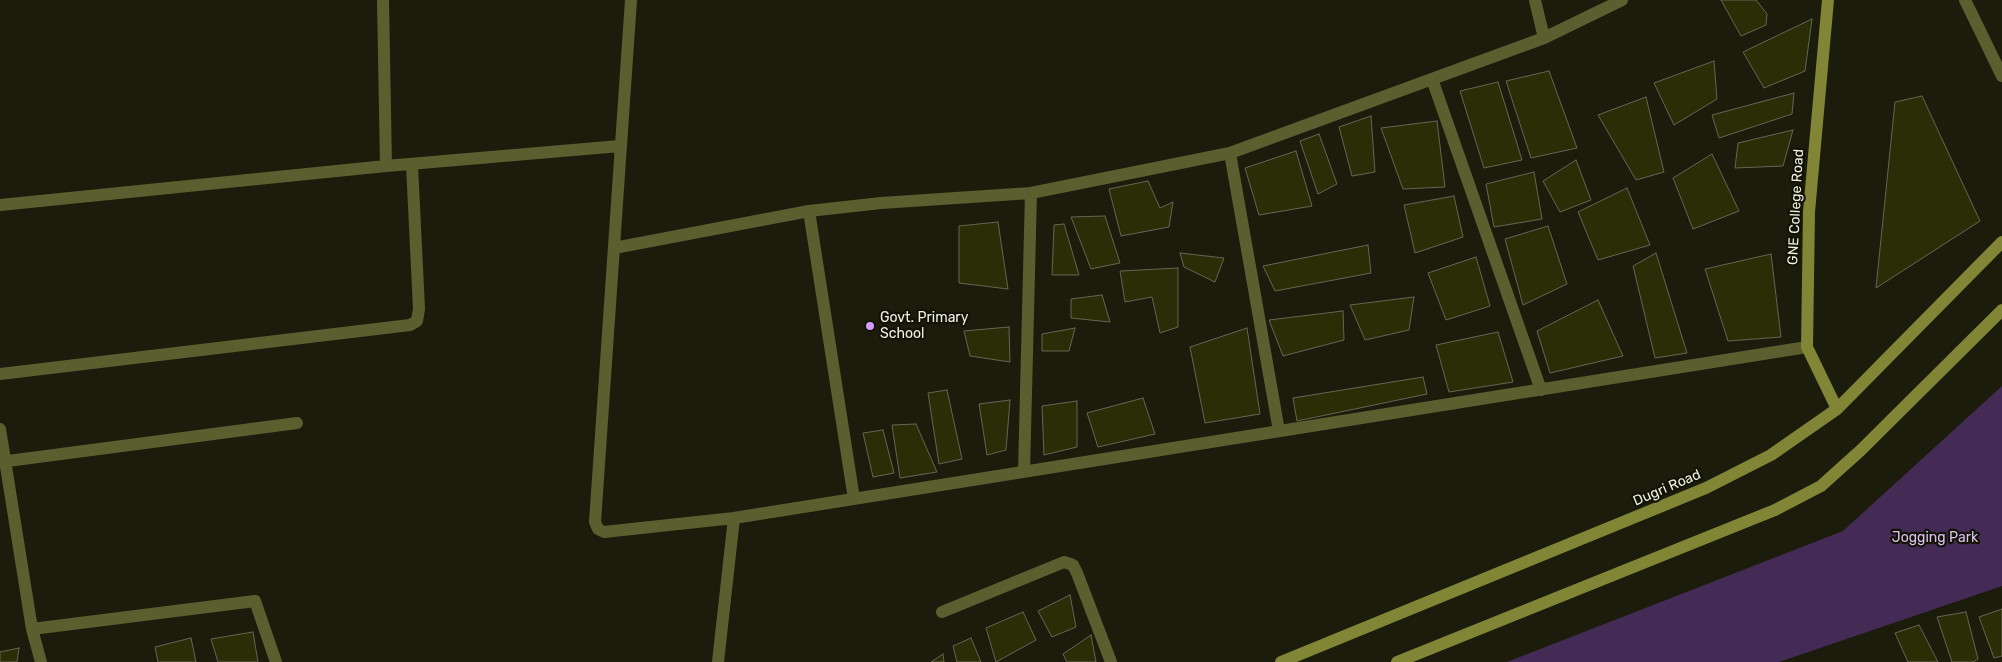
<!DOCTYPE html>
<html>
<head>
<meta charset="utf-8">
<style>
	body { margin:0 }
	canvas { display:block; background:#1b1c0c }
</style>
</head>
<body>
<canvas width="2002" height="662"></canvas>
<script>
const g = document.querySelector('canvas').getContext('2d');
g.lineJoin = 'round';
function fill(path, color) {
  g.fillStyle = color;
  g.fill(path, 'evenodd');
}
function toPath(rows) {
  const path = new Path2D();
  for (const r of rows) {
    path.moveTo(r[0], r[1]);
    for (let i = 2; i < r.length; i += 2) path.lineTo(r[i], r[i + 1]);
  }
  return path;
}
function stroke(path, color, width, dash) {
  g.strokeStyle = color;
  g.lineWidth = width;
  g.lineCap = dash ? 'butt' : 'round';
  g.setLineDash(dash || []);
  g.stroke(path);
}
function drawText(font, color, halo, rows, align = 'center') {
  g.font = font + ' Rubik,sans-serif';
  g.lineWidth = 4.5;
  g.setLineDash([]);
  g.textBaseline = 'middle';
  g.strokeStyle = halo;
  g.fillStyle = color;
  for (const [text, x, y, turn = 0] of rows) {
    g.save();
    g.translate(x, y);
    g.rotate((+turn || 0) * Math.PI / 180);
    g.textAlign = isNaN(turn) ? turn : align;
    if (halo) g.strokeText(text, 0, 0);
    g.fillText(text, 0, 0);
    g.restore();
  }
}
const green = toPath([
	[2002,386,2002,586,1779,662,1507,662,1843,531]
]);
const building = toPath([
	[1721,0,1756,0,1767,14,1766,25,1741,36,1721,0],
	[1812,19,1805,71,1764,88,1743,52,1812,19],
	[1714,61,1717,99,1674,125,1654,83,1714,61],
	[1549,71,1577,148,1531,158,1506,81,1549,71],
	[1498,82,1522,160,1484,168,1460,91,1498,82],
	[1794,93,1792,114,1719,138,1712,115,1794,93],
	[1922,96,1980,221,1876,288,1895,102,1922,96],
	[1646,97,1664,172,1636,180,1598,115,1646,97],
	[1371,116,1375,172,1352,176,1339,127,1371,116],
	[1437,121,1445,187,1403,189,1381,128,1437,121],
	[1793,130,1783,166,1735,168,1738,143,1793,130],
	[1319,134,1337,184,1318,194,1300,141,1319,134],
	[1296,151,1312,206,1259,215,1245,168,1296,151],
	[1712,154,1739,211,1693,229,1673,178,1712,154],
	[1576,160,1591,200,1560,212,1543,181,1576,160],
	[1534,172,1542,219,1494,227,1486,184,1534,172],
	[1148,181,1160,208,1173,202,1169,227,1121,236,1109,189,1148,181],
	[1627,188,1650,245,1598,260,1578,212,1627,188],
	[1454,196,1463,237,1415,253,1404,205,1454,196],
	[1105,216,1120,263,1091,269,1071,217,1105,216],
	[998,222,1008,289,959,283,959,226,998,222],
	[1064,224,1079,275,1052,275,1054,225,1064,224],
	[1548,226,1567,284,1523,305,1505,239,1548,226],
	[1368,245,1371,273,1275,291,1263,266,1368,245],
	[1180,253,1224,258,1215,282,1184,267,1180,253],
	[1656,253,1687,353,1655,358,1633,266,1656,253],
	[1771,254,1781,337,1728,341,1705,269,1771,254],
	[1476,257,1490,306,1446,320,1428,273,1476,257],
	[1178,268,1178,327,1160,333,1152,297,1125,302,1120,271,1178,268],
	[1102,295,1110,322,1071,318,1071,299,1102,295],
	[1414,297,1409,330,1365,340,1350,305,1414,297],
	[1598,300,1623,356,1550,373,1537,331,1598,300],
	[1343,311,1344,340,1283,356,1269,320,1343,311],
	[1009,327,1010,362,970,356,964,331,1009,327],
	[1075,328,1069,351,1042,351,1042,334,1075,328],
	[1247,328,1260,414,1205,423,1190,347,1247,328],
	[1498,332,1513,382,1449,392,1436,345,1498,332],
	[1423,377,1427,394,1297,421,1293,398,1423,377],
	[947,390,962,459,939,464,928,393,947,390],
	[1143,398,1155,434,1098,447,1087,413,1143,398],
	[1010,400,1006,450,987,455,979,404,1010,400],
	[1077,401,1077,447,1044,455,1042,406,1077,401],
	[916,424,937,472,900,478,892,425,916,424],
	[883,430,894,473,873,477,863,433,883,430],
	[1070,595,1076,627,1052,637,1038,611,1070,595],
	[2002,609,2002,656,1994,658,1979,617,2002,609],
	[1023,612,1036,640,996,662,986,628,1023,612],
	[1966,612,1978,659,1973,662,1952,662,1937,617,1966,612],
	[1919,625,1938,662,1908,662,1895,633,1919,625],
	[253,632,258,662,218,662,211,639,253,632],
	[1091,635,1096,662,1067,662,1063,654,1091,635],
	[191,638,196,662,158,662,155,647,191,638],
	[971,638,981,662,957,662,953,646,971,638],
	[19,648,17,662,0,662,0,652,19,648],
	[943,654,944,662,931,662,943,654]
]);
const street = toPath([
	[383,0,386,166],
	[631,0,595,522,598,529,604,532,734,518,1807,347],
	[1535,0,1544,38],
	[1965,0,2002,76],
	[1432,79,1541,390],
	[1230,153,1279,431],
	[0,205,386,166,620,146],
	[809,211,881,203,1031,193],
	[614,248,809,211,854,499],
	[0,374,410,325,417,321,419,309,412,165],
	[0,429,32,629,255,601,276,662],
	[0,462,297,423],
	[1024,472,1031,193,1230,153,1544,38,1622,0],
	[942,612,1064,562,1073,565,1077,573,1111,662],
	[32,629,41,662],
	[718,662,734,518]
]);
const secondary = toPath([
	[1828,0,1809,212,1807,347,1837,409],
	[1281,662,1706,488,1771,455,1837,409,2002,242],
	[1397,662,1775,510,1821,486,1861,450,2002,310]
]);
const markers = [
	[870,326,5,"#d29dfd"]
];
const streetNames = [
	["GNE College Road",1796,207,-87],
	["Dugri Road",1667,488,-23]
];
const poiNames = [
	["Govt. Primary",880,318],
	["School",880,334]
];
const parkNames = [
	["Jogging Park",1935,538]
];
fill(green, '#432b55');
fill(building, '#2b2d07');
stroke(building, '#646653', 1);
stroke(street, '#5b5f2f', 12);
stroke(secondary, '#808635', 12);
for (const [x, y, r, color] of markers) {
  const dot = new Path2D();
  dot.arc(x, y, r, 0, 2 * Math.PI);
  g.fillStyle = color;
  g.fill(dot);
  stroke(dot, '#121304', 2);
}
drawText('14px', '#eff1e6', '#121304', streetNames);
drawText('14px', '#eff1e6', '#121304', poiNames, 'left');
drawText('14px', '#dcc1f3', '#121304', parkNames);
</script>
</body>
</html>
